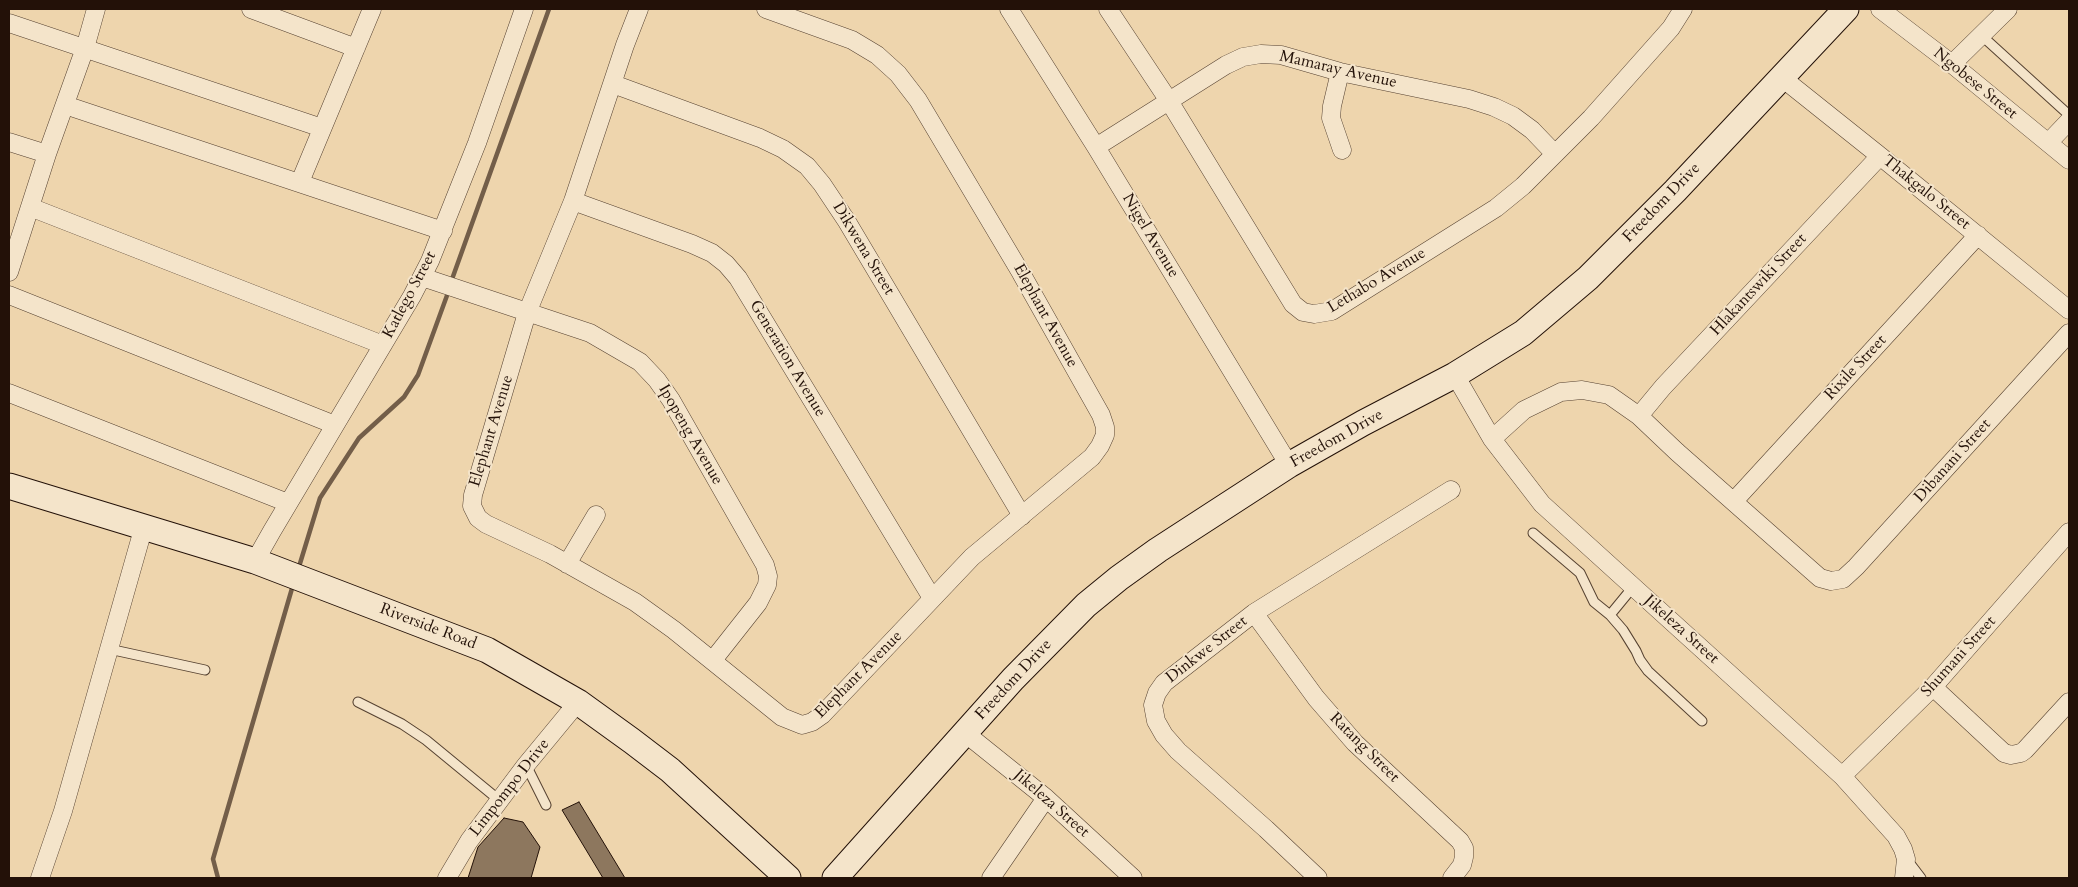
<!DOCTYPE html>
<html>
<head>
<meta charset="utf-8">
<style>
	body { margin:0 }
	#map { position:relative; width:2078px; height:887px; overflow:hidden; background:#eed5ad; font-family:Cardo,serif }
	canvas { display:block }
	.frame { position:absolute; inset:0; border:10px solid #231108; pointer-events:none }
</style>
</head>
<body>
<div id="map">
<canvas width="2078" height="887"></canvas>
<div class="frame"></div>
</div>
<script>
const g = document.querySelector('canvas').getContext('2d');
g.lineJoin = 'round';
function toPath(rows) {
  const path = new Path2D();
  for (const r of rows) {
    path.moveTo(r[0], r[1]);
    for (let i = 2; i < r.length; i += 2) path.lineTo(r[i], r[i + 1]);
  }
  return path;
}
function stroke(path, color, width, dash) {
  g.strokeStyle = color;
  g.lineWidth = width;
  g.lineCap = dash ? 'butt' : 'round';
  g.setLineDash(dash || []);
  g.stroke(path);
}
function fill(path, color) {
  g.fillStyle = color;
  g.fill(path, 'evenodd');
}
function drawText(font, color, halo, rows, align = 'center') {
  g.font = font + ' Cardo,serif';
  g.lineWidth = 4;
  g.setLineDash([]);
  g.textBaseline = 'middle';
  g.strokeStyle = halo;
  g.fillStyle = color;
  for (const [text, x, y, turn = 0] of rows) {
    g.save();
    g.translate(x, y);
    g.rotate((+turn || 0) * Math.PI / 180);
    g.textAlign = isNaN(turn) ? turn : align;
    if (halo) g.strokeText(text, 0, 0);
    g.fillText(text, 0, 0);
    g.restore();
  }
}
const stream = toPath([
	[451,282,549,9],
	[298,570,320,498,359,438,404,397,418,375,449,290],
	[218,878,213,859,293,585]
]);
const building = toPath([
	[579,802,625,878,603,878,562,810,579,802],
	[504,818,523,822,540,847,531,878,468,878,478,847,504,818]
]);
const lane = toPath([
	[1981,35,2069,115],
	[1533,533,1580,573,1594,602,1610,615],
	[1633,587,1610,615,1623,630,1636,651,1640,660,1648,671,1702,721],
	[109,649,205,670],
	[358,702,402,724,426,740,499,800],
	[526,765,546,805],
	[1908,861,1921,878]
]);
const street = toPath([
	[251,9,356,48],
	[639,9,625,45,573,201,527,313,473,495,472,506,478,518,486,524,550,554,635,602,674,630,782,717,802,725,812,722,822,715,972,557,1092,457,1100,446,1105,435,1105,427,1101,415,1021,273,918,100,898,74,877,55,852,40,766,9],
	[1009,9,1096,147,1289,465],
	[1108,9,1169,101,1293,304,1303,312,1314,314,1332,311,1496,208,1523,186,1591,118,1671,28,1683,9],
	[1880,9,1952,64,2069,160],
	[9,23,322,128],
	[1952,64,2008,9],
	[1340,72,1332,106,1331,118,1342,150],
	[1781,77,1880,156,2069,310],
	[613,84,760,138,783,149,807,166,822,184,846,220,1022,516],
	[65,105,443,231],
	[9,142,47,154],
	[2048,143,2069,121],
	[1096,147,1226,65,1243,57,1261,54,1281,55,1340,72,1469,99,1494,107,1513,116,1532,130,1555,154],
	[300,182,372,9],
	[573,201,692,244,712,253,726,264,738,278,932,598],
	[30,207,383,345],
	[9,272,47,154,85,48,96,9],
	[422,277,590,333,640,362,657,380,671,400,765,565,768,576,767,585,758,603,713,660],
	[9,295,335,425],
	[1455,375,1492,439,1542,504,1842,776,1896,836,1903,849,1906,859,1904,878],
	[9,393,288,503],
	[1639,416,1663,387,1880,156],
	[1492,439,1524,410,1561,392,1582,390,1609,395,1639,416,1677,452,1820,578,1831,581,1843,579,1856,567,2069,333],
	[1734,501,1978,235],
	[255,561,272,531,412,296,430,261,477,143,524,9],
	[567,564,596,515],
	[1254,613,1316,698,1355,743,1460,841,1464,848,1464,857,1462,865,1452,878],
	[1933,687,2004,753,2011,755,2021,753,2025,750,2069,702],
	[965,733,1046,798,1133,878],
	[1842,776,1933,687,2069,532],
	[40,878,63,811,144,526],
	[447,878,469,841,526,765,578,702],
	[991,878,1046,798],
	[1318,878,1266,829,1178,751,1164,735,1156,721,1153,705,1157,693,1164,683,1254,613,1451,490]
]);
const secondary = toPath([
	[9,486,255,561,487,650,578,702,632,741,670,770,788,878],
	[835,878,1013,679,1086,605,1119,578,1158,550,1289,465,1363,423,1455,375,1523,333,1588,278,1675,191,1846,9]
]);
const streetNames = [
	["Mamaray Avenue",1338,70,13],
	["Ngobese Street",1975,84,39],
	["Thakgalo Street",1926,193,39],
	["Freedom Drive",1662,203,-46],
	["Nigel Avenue",1150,236,59],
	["Dikwena Street",863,249,59],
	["Lethabo Avenue",1377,281,-31],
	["Hlakantswiki Street",1759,285,-47],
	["Katlego Street",410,295,-62],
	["Elephant Avenue",1045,316,61],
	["Generation Avenue",787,359,59],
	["Rixile Street",1856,368,-47],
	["Elephant Avenue",492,431,-73],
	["Ipopeng Avenue",690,435,60],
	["Freedom Drive",1337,439,-29],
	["Dibanani Street",1953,461,-48],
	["Riverside Road",428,627,21],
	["Jikeleza Street",1681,630,42],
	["Dinkwe Street",1207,650,-38],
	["Shumani Street",1959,657,-48],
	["Elephant Avenue",859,675,-45],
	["Freedom Drive",1014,680,-47],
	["Ratang Street",1364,748,45],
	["Limpompo Drive",510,788,-52],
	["Jikeleza Street",1051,804,41]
];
stroke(stream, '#735e49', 4.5);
fill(building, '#8d775e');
stroke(building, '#231108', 1);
stroke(lane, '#564231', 11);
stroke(street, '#564231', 19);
stroke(secondary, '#231108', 27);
stroke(lane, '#f4e4ca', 9);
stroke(street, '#f4e4ca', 18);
stroke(secondary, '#f4e4ca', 25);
drawText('16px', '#231108', '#f4e4ca', streetNames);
</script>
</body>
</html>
